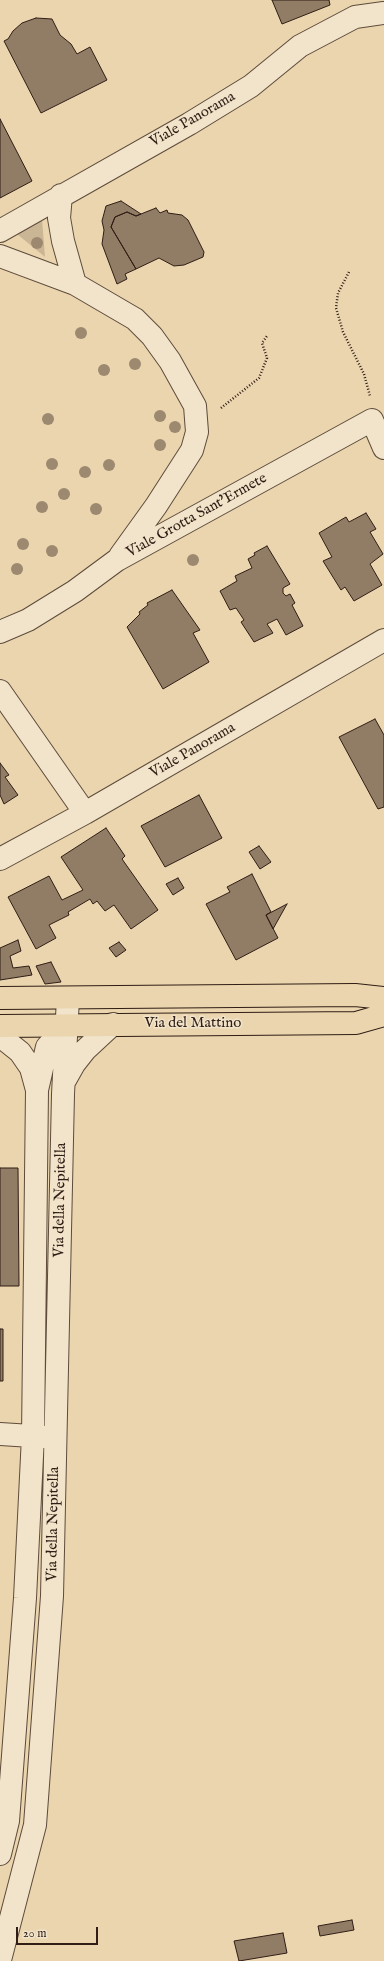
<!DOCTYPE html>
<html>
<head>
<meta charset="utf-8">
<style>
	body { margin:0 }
	#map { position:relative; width:384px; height:1961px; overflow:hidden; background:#ead5ae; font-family:"IM FELL English",serif }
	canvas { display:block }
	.scale { position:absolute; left:16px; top:1927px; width:82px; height:18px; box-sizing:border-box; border:2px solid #301d15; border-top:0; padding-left:5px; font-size:12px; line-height:14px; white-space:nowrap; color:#301d15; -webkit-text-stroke:3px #f1e4ca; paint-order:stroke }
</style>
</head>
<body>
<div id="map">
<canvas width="384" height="1961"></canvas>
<div class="scale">20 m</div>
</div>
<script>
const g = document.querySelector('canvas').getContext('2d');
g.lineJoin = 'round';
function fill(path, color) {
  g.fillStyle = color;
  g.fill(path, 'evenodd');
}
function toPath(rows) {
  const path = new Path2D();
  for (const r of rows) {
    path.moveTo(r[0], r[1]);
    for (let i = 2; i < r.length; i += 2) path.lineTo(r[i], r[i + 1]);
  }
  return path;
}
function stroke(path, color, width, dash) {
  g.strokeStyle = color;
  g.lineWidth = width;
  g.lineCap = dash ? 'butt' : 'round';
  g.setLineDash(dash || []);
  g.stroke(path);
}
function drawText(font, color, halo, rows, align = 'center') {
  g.font = font + ' "IM FELL English",serif';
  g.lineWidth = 3;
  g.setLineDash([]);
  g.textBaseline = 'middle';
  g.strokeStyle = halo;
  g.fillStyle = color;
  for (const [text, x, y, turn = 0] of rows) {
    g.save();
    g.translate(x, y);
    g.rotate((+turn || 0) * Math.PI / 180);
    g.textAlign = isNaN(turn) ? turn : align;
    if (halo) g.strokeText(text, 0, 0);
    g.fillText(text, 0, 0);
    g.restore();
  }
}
const green = toPath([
	[42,219,45,257,17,234]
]);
const building = toPath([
	[272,0,329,0,330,5,282,24,272,0],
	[36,18,52,19,60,35,71,44,77,54,90,47,107,80,41,113,4,41,8,39,13,31,22,23,36,18],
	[0,119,32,181,0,198,0,119],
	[121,201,141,214,136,216,127,212,115,217,111,227,136,269,125,274,127,279,117,284,102,244,104,230,102,221,106,206,121,201],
	[156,208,160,213,167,210,168,213,182,215,188,220,204,252,203,257,184,265,174,266,159,258,136,269,111,227,115,217,127,212,136,216,156,208],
	[366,513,376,529,370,532,383,554,370,564,382,585,354,601,345,587,341,590,323,561,332,557,319,533,346,517,349,522,366,513],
	[267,546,290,584,283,588,283,593,286,596,290,594,295,603,292,605,303,626,286,635,277,619,267,624,273,633,254,642,241,622,244,620,236,608,230,610,220,591,237,581,235,576,252,568,248,559,255,555,254,553,267,546],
	[172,590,200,630,193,633,209,662,163,689,127,627,140,614,139,612,148,605,147,603,172,590],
	[375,719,384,735,384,807,378,809,339,737,375,719],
	[0,763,9,775,5,777,18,795,4,804,0,795,0,763],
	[199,795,222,838,165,867,141,826,199,795],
	[106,828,125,856,122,859,158,910,131,929,114,905,105,911,97,901,93,904,90,899,68,912,69,915,49,925,56,938,36,949,8,897,49,876,62,900,83,890,61,857,106,828],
	[259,846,271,862,260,869,249,852,259,846],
	[252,874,271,912,266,915,278,938,236,960,206,904,230,892,227,887,252,874],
	[178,878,184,888,173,895,166,884,178,878],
	[287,904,273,929,266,915,287,904],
	[18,940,21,951,10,956,13,968,29,966,32,975,0,980,0,948,18,940],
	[119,942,126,950,116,957,109,948,119,942],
	[51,962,61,982,45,984,36,966,51,962],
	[0,1168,18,1168,19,1286,0,1286,0,1168],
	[0,1329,3,1329,3,1381,0,1381,0,1329],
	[352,1920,354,1930,320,1936,318,1926,352,1920],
	[283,1933,287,1953,239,1961,234,1941,283,1933]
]);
const path = toPath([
	[349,272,338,293,336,308,343,332,364,374,370,396],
	[221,408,259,378,267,358,262,343,267,336]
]);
const minor = toPath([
	[61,195,59,218,63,241,75,284],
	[0,231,189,124,251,86,300,46,355,17,384,13],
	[0,256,75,284,135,319,152,336,170,361,195,406,197,432,192,450,156,506,120,556],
	[0,632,28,620,75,591,117,560,372,420,384,448],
	[0,691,85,813],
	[0,859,85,813,384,640],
	[0,1036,20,1052,31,1068,37,1090],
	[65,1080,74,1064,85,1050,113,1024],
	[0,1434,47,1437],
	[0,1854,8,1821,25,1598,33,1436,37,1090,47,1047,67,1025],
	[0,1960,35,1825,52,1596,63,1094,68,998]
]);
const major = toPath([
	[0,998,355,995,384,998],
	[0,1026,356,1023,384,1015]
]);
const trees = [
	[37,243],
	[81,333],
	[135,364],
	[104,370],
	[160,416],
	[48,419],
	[175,427],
	[160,445],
	[52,464],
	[109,465],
	[85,472],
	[64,494],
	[42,507],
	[96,509],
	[23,544],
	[52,551],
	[193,560],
	[17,569]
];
const streetNames = [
	["Viale Panorama",193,120,-30],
	["Viale Grotta Sant'Ermete",197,516,-29],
	["Viale Panorama",193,751,-30],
	["Via del Mattino",193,1024],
	["Via della Nepitella",61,1200,-89],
	["Via della Nepitella",54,1524,-89]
];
fill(green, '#cab694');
fill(building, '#917d65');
stroke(building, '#301d15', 1);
stroke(minor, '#5e4b3b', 24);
stroke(major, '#301d15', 24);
stroke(path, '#301d15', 2.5, [1, 2]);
stroke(minor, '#f1e4ca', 22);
stroke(major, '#ead5ae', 22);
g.fillStyle = '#9d896f';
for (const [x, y] of trees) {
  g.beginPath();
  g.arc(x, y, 6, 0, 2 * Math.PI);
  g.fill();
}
drawText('15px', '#301d15', '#f1e4ca', streetNames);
</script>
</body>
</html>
